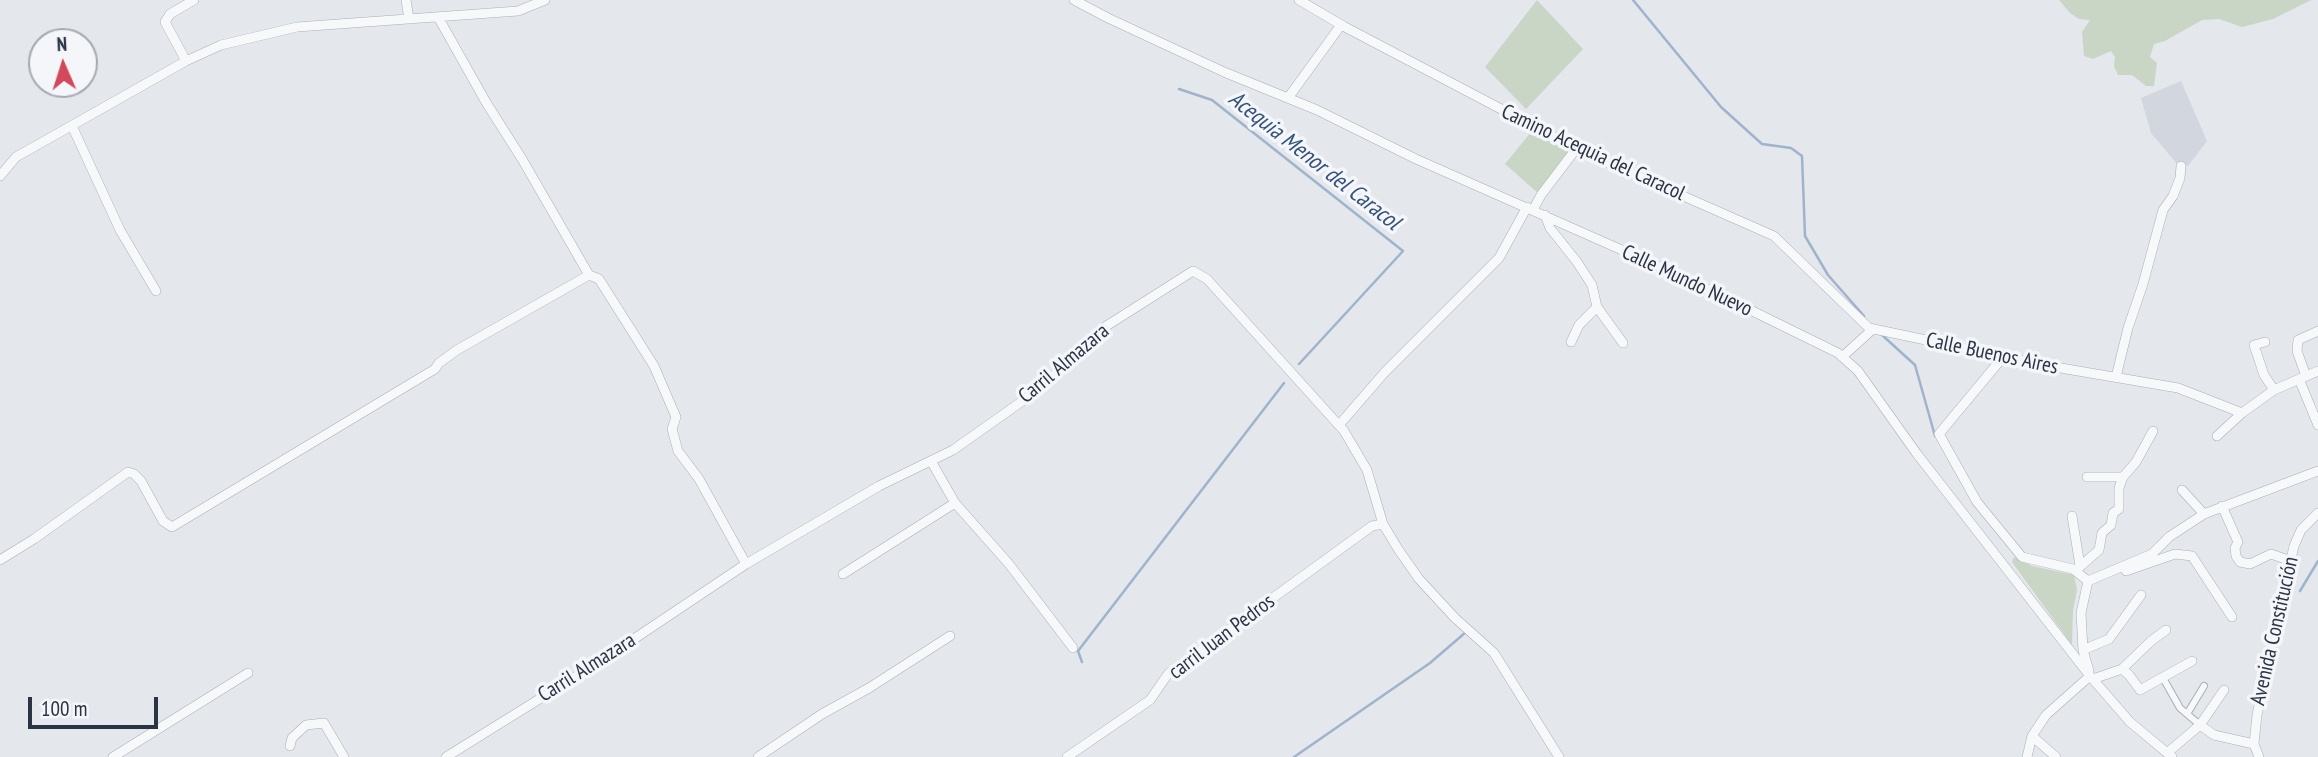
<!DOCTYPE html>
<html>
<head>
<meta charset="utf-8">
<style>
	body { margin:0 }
	#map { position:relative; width:2318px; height:757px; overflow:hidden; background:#e4e7ec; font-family:"PT Sans Narrow",sans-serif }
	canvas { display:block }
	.north { position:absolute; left:28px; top:28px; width:70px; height:70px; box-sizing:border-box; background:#f4f6f9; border:2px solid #a4a8b1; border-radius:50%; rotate:357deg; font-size:19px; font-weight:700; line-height:28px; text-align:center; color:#2b3445 }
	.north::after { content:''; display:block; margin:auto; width:24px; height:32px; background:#d1495b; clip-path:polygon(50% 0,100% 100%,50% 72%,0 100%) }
	.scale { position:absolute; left:28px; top:697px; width:130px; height:32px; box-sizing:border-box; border:4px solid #2b3445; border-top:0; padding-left:9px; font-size:21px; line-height:24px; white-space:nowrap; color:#2b3445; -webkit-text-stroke:5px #f4f6f9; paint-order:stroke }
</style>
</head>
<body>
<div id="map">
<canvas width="2318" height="757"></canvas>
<div class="north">N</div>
<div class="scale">100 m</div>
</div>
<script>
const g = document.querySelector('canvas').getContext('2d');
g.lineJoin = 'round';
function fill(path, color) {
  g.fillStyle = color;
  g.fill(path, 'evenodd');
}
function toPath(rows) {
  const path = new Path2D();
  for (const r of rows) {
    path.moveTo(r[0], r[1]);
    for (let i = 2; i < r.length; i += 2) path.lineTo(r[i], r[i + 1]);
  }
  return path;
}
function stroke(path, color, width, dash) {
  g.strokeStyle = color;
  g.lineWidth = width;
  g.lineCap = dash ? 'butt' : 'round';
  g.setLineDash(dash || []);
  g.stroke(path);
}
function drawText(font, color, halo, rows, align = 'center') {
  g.font = font + ' "PT Sans Narrow",sans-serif';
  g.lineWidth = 7;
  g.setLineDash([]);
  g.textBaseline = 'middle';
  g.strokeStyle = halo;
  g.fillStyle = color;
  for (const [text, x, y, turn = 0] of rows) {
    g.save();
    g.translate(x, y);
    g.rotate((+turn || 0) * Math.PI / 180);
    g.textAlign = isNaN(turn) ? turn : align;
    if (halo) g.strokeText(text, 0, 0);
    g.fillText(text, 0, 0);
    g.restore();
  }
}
const built = toPath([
	[2181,81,2207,141,2188,166,2177,164,2151,133,2141,98]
]);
const green = toPath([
	[1537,0,1583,49,1526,109,1485,67],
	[2059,0,2311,0,2273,19,2242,27,2219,19,2202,20,2165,41,2154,44,2150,57,2157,63,2154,86,2146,86,2132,75,2118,75,2114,66,2115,57,2111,51,2093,59,2084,56,2082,32,2090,20,2079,19,2070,13],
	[1531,132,1572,151,1539,194,1505,164],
	[2014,557,2032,566,2074,575,2077,590,2073,610,2072,645,2012,562]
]);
const stream = toPath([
	[1633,0,1721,107,1762,144,1791,148,1802,156,1805,236,1828,275,1864,316],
	[1179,89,1212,100,1403,251,1299,364],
	[1882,335,1915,365,1935,436],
	[2300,591,2318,561],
	[1082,662,1078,651,1284,383],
	[1294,757,1430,663,1466,632]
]);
const pedestrian = toPath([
	[2163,678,2180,708,2200,725],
	[2187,714,2204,686]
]);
const minor = toPath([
	[406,0,409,19],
	[1074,0,1108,18,1224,72,1317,110,1416,159,1683,277,1838,353,1858,371,1917,454,2090,676,2130,722,2172,757],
	[1299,0,1345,27,1581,151,1774,236,1869,328,2049,366,2178,388,2242,413,2274,390,2318,371],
	[438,17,487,104,522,159,589,275,599,279,654,366,676,417,672,429,678,451,699,479,746,564],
	[186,61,165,22,170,14,194,0],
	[1288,98,1341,25],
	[72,126,120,230,156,291],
	[0,176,16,157,186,61,221,45,297,27,518,11,545,0],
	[1533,210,1541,195,1576,149],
	[1545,215,1550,228,1577,262,1592,285,1597,307,1623,343],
	[1571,342,1579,325,1597,307],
	[2265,342,2254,345,2264,375,2274,390],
	[1842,357,1873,329],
	[2003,357,1939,434,1977,502,2022,557,2073,569,2088,581],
	[2306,376,2297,351,2298,340,2318,331],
	[2116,377,2128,328,2143,284,2163,210,2173,196,2180,178,2181,166],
	[2299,379,2318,425],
	[1339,425,1385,372,1499,258,1527,207],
	[2217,436,2242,413],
	[931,461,955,503,1009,564,1073,648],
	[2087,477,2123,477],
	[2182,490,2204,514],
	[2222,506,2238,542,2235,548,2236,556,2240,562,2250,564,2271,554,2291,561],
	[2072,516,2080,566],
	[0,560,34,539,128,472,134,474,141,481,163,521,172,527,435,369,439,363,457,350,589,275],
	[2075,571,2099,550,2102,533,2111,525,2113,513,2119,509,2119,488,2123,477,2136,462,2153,431],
	[2126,571,2175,554,2192,556,2232,617],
	[843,574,955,503],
	[2083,650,2109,639,2141,595],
	[2122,669,2151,641,2166,630],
	[2089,671,2083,650,2081,613,2088,581,2152,554,2169,537,2204,514,2318,471],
	[2093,679,2122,669,2129,675,2140,690,2192,661],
	[2200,725,2214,735,2254,744],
	[2032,736,2056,757],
	[290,746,292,738,306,725,324,723,344,757],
	[2167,753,2200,725,2224,690],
	[113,757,248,673],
	[446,757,607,657,746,564,879,486,953,450,1045,385,1076,351,1100,330,1193,271,1207,279,1344,431,1367,470,1383,524,1398,549,1419,579,1455,618,1494,653,1559,757],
	[758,757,822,714,869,688,950,636],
	[1067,757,1150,700,1168,674,1372,526,1383,524],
	[2027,757,2032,736,2046,715,2090,676],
	[2259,757,2254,744,2257,715,2294,546,2301,530,2318,513]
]);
const streetNames = [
	["Camino Acequia del Caracol",1593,153,25],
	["Calle Mundo Nuevo",1687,281,25],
	["Calle Buenos Aires",1992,354,12],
	["Carril Almazara",1064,364,-40],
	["Avenida Constitución",2275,631,-77],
	["carril Juan Pedros",1222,637,-37],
	["Carril Almazara",587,668,-32]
];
const waterNames = [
	["Acequia Menor del Caracol",1314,161,38]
];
fill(built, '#d2d6de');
fill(green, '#c9d6c5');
stroke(stream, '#9fb4cc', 2.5);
stroke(pedestrian, '#a9aeb7', 8);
stroke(minor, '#a9aeb7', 10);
stroke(pedestrian, '#f7f8fa', 6);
stroke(minor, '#f7f8fa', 9);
drawText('21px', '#2b3445', '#f4f6f9', streetNames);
drawText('italic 23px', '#34527a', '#f4f6f9', waterNames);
</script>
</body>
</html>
